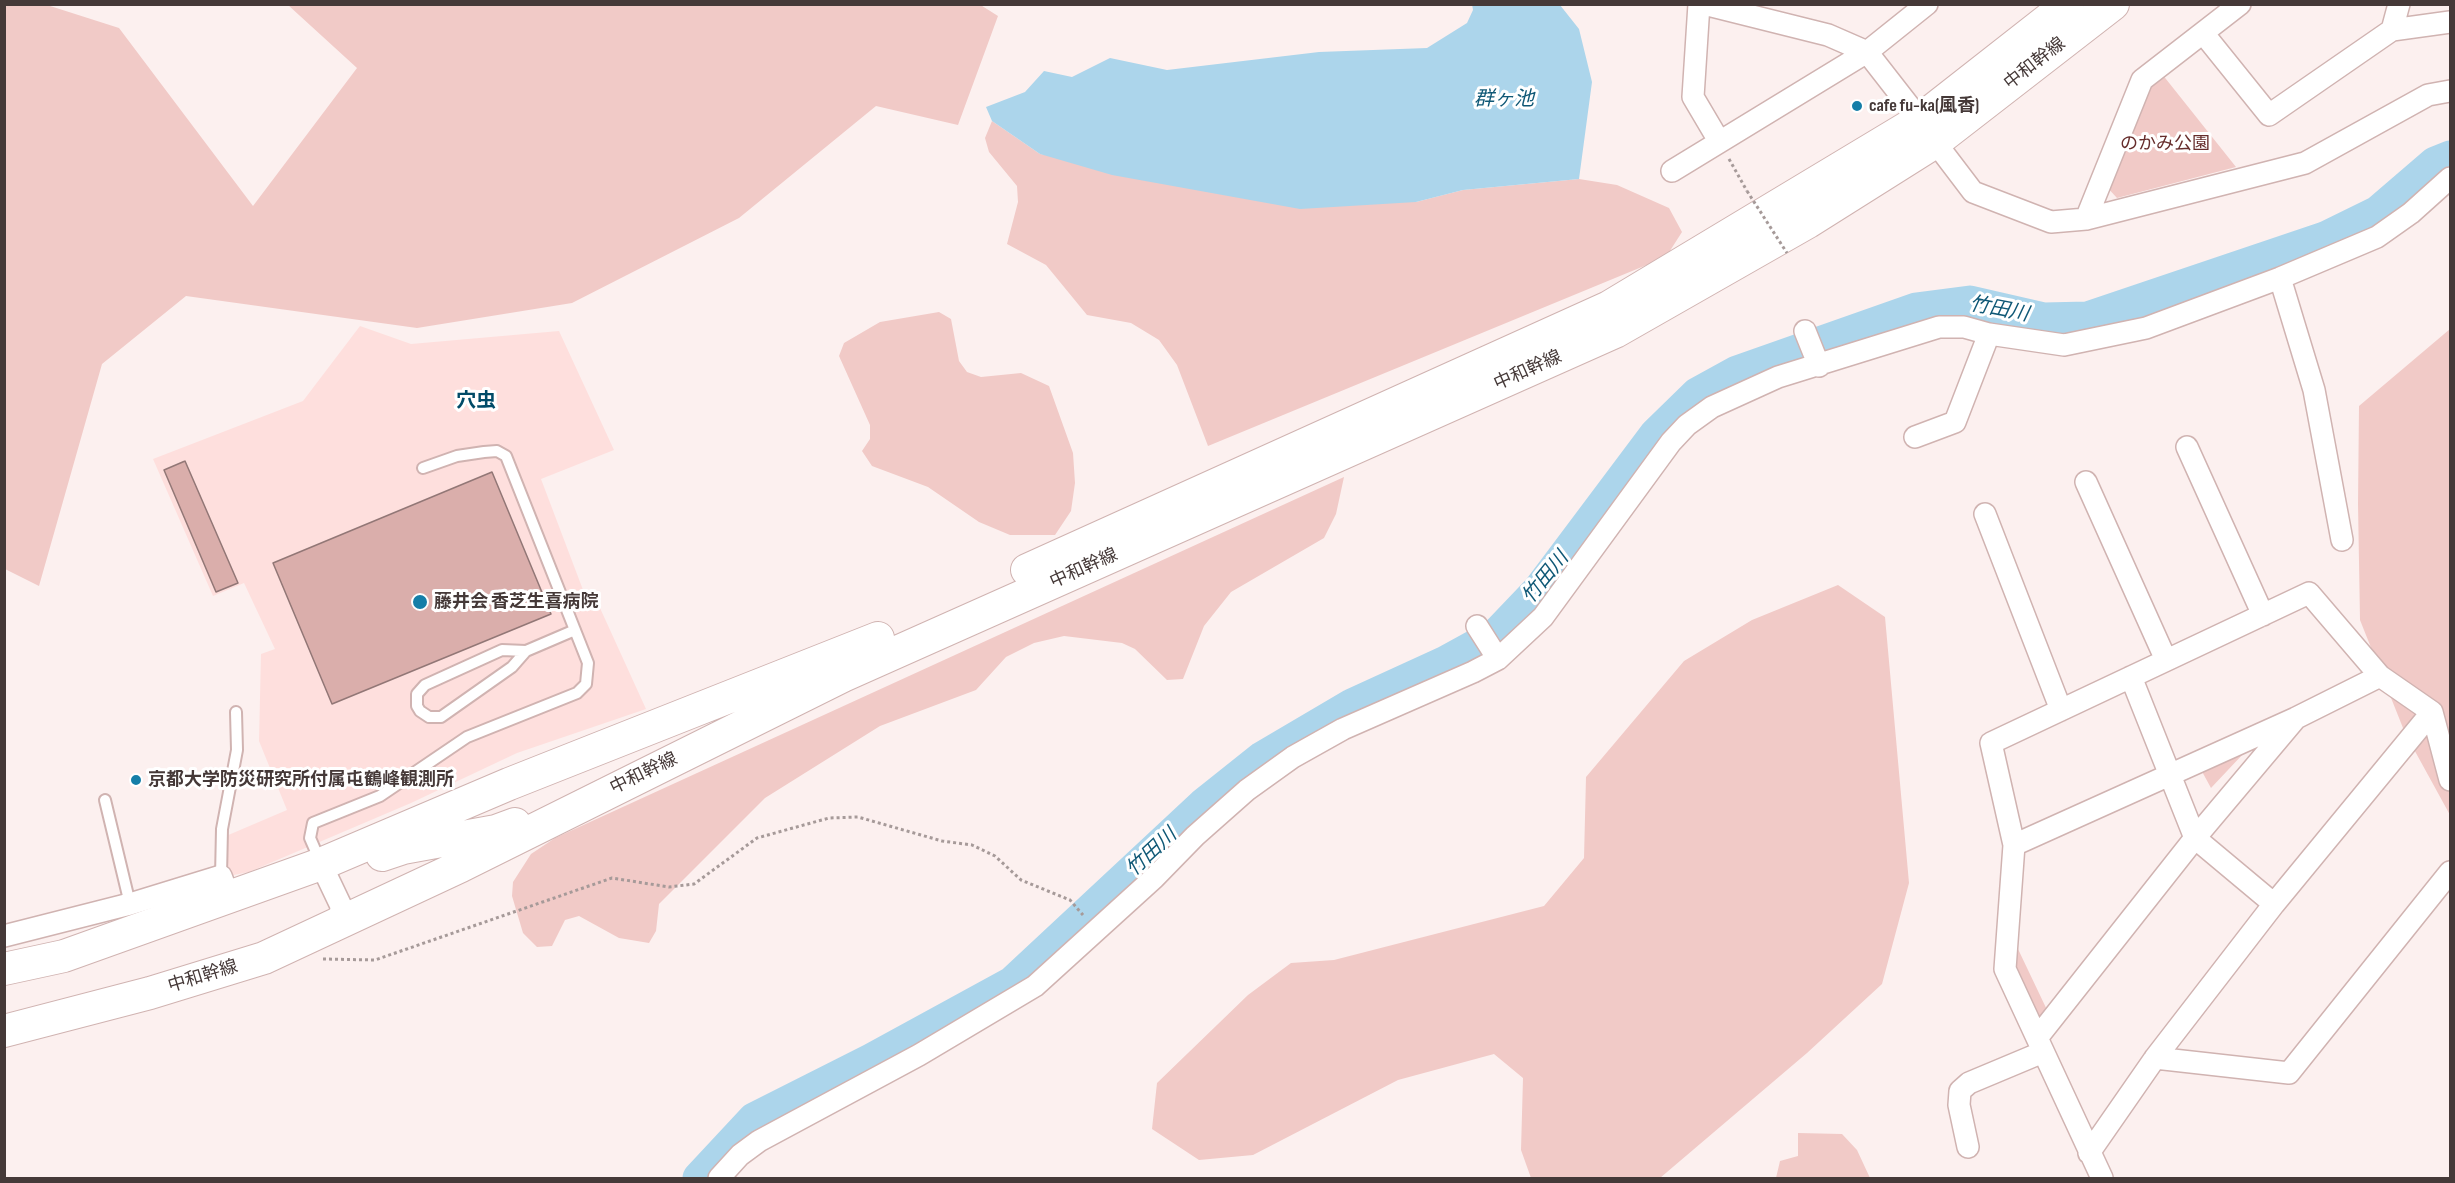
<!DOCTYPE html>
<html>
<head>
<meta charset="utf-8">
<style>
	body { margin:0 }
	#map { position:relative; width:2455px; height:1183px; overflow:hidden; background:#fcf0ef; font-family:"Sofia Sans Condensed",sans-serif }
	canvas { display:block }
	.frame { position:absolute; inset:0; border:6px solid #453938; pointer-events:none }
</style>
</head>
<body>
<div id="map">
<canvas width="2455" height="1183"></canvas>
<div class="frame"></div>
</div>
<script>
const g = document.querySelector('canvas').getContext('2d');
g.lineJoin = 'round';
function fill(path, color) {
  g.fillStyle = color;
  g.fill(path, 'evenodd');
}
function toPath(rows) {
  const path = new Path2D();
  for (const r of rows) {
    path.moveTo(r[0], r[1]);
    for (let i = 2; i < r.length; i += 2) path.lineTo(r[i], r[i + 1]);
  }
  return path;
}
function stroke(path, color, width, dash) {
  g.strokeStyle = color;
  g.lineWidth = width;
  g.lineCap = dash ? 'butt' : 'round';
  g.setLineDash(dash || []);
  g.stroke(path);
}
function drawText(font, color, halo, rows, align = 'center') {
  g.font = font + ' "Sofia Sans Condensed","Noto Sans JP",sans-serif';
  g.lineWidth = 6;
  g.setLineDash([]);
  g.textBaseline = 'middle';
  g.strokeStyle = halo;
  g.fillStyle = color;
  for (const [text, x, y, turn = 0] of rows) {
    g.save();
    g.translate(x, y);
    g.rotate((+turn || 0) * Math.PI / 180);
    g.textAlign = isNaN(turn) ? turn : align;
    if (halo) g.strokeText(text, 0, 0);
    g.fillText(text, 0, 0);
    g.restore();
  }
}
const built = toPath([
	[360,326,411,344,559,331,614,450,541,479,591,611,600,608,646,709,517,753,411,803,249,872,229,876,226,836,287,810,259,741,261,654,275,649,244,583,213,596,153,459,303,401]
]);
const green = toPath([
	[979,4,998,16,958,125,876,106,739,218,572,303,417,328,186,296,102,364,39,586,5,569,5,5,47,5,119,28,253,206,357,68,288,5],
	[2162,74,2236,167,2117,198,2105,185,2145,85],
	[992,121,1040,154,1416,202,1463,190,1579,179,1617,185,1669,208,1682,232,1666,257,1208,446,1177,365,1159,340,1131,323,1087,315,1046,265,1007,244,1018,202,1017,186,989,152,985,138],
	[939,312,951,319,959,361,967,372,981,377,1021,373,1049,386,1073,453,1075,483,1071,511,1055,535,1010,535,979,522,928,487,872,466,862,451,870,439,870,425,839,356,844,343,880,322],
	[2450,329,2450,815,2405,733,2360,620,2358,504,2359,406],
	[1344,477,1336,514,1324,538,1231,592,1204,626,1183,679,1167,680,1135,649,1122,643,1064,636,1034,643,1006,657,976,690,880,726,765,798,659,904,656,931,649,943,619,938,579,916,565,920,552,946,537,947,523,933,512,896,513,882,531,854,555,838],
	[1838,585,1885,617,1909,883,1882,984,1807,1053,1660,1178,1531,1178,1521,1150,1523,1078,1494,1054,1398,1080,1253,1155,1199,1160,1152,1129,1157,1083,1248,995,1291,963,1334,960,1544,906,1584,858,1586,777,1684,661,1752,620],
	[2260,736,2211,788,2199,766],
	[2018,949,2048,1012,2034,1021,2005,970,2012,952],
	[1798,1133,1842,1134,1857,1150,1870,1178,1776,1178,1780,1161,1798,1156]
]);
const water = toPath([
	[1472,4,1560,5,1579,29,1592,82,1579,179,1463,190,1416,202,1300,209,1112,175,1040,154,992,121,986,107,1025,92,1044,71,1072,77,1110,58,1167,70,1319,52,1427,48,1467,23,1473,10]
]);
const river = toPath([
	[699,1178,754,1119,871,1060,1012,983,1203,805,1262,758,1352,705,1446,662,1497,634,1539,590,1656,434,1697,394,1737,372,1916,309,1970,302,2044,319,2088,318,2325,238,2378,212,2435,163,2450,157]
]);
const building = toPath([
	[185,461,238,583,216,592,164,470,185,461],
	[492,472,551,614,332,704,273,563,492,472]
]);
const path = toPath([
	[1729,159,1747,191],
	[323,959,375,960,612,878,669,887,694,884,757,838,829,818,858,817,942,841,972,845,995,856,1021,880,1070,900,1083,915]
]);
const lane = toPath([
	[526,651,512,667,441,717,429,717,420,711,417,706,417,694,425,685,502,650,526,651,575,630],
	[105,800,130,904],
	[320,861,310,838,313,823,380,796,467,737,577,693,586,684,588,663,506,456,497,451,484,452,457,456,423,468],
	[221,876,222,829,237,750,236,712]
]);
const street = toPath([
	[1699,4,1693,97,1719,141],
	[1704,4,1828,35,1867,52,1920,120],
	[2392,30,2399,4],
	[2203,33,2269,115,2392,30,2450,22],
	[1935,142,1973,192,2051,222,2086,219,2305,163,2428,95,2450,91],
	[1672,171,1867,52,1927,4],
	[2086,219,2142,80,2240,4],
	[2280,278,2314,390,2342,540],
	[1805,331,1819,366],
	[1915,437,1955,422,1989,334],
	[2187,447,2263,615],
	[2086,482,2166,660],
	[1985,514,2061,710],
	[1477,626,1498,659],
	[2131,677,2195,838,2274,904],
	[2014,845,2296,718,2380,676],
	[321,864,341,906,340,922],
	[4,936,130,904,221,876,229,897],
	[2037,1038,2195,838,2296,718],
	[2155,1058,2289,1073,2450,872],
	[1968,1147,1959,1105,1960,1091,1969,1083,2043,1052],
	[2089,1153,2155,1058,2274,904,2432,712],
	[719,1178,740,1155,759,1141,919,1055,1035,986,1154,878,1195,836,1247,790,1293,757,1343,729,1473,672,1498,659,1543,617,1671,442,1687,425,1712,407,1778,377,1939,327,1964,327,1989,334,2064,345,2146,328,2280,278,2377,237,2411,213,2450,178],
	[2102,1178,2005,969,2014,845,1991,743,2309,593,2380,676,2432,712,2450,780]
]);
const secondary = toPath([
	[1027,570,1609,307,1920,120,2068,4],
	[382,855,403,848,496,831,515,824],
	[4,969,64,956,321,864,509,784,878,638],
	[4,1031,150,993,264,958,461,866,843,676,1615,332,1808,222,1935,142,2113,4]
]);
const pathBridge = toPath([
	[1747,191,1787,253]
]);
const markers = [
	[1857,106,6,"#157ea8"],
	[420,602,8,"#157ea8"],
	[136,780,6,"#157ea8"]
];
const streetNames = [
	["中和幹線",2035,64,-38],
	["中和幹線",1528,371,-24],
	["中和幹線",1084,569,-24],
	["中和幹線",644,774,-26],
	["中和幹線",203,977,-17]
];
const poiNames = [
	["cafe fu-ka(風香)",1869,106],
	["藤井会 香芝生喜病院",434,602],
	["京都大学防災研究所付属屯鶴峰観測所",148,780]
];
const parkNames = [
	["のかみ公園",2165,144]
];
const waterNames = [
	["群ヶ池",1504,100],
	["竹田川",1999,310,11],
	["竹田川",1546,578,-51],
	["竹田川",1152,853,-43]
];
const neighbourhoodNames = [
	["穴虫",476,402]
];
fill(built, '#fedfdd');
fill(green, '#f1cac7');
fill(water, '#acd5eb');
stroke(river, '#acd5eb', 33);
fill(building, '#daaeab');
stroke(building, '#927776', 1.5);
stroke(lane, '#d0b3b1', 14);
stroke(street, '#d0b3b1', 24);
stroke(secondary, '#d0b3b1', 34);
stroke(path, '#a69a99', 3, [3, 3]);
stroke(lane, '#fff', 10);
stroke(street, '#fff', 21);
stroke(secondary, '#fff', 32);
stroke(pathBridge, '#a69a99', 3, [3, 3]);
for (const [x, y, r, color] of markers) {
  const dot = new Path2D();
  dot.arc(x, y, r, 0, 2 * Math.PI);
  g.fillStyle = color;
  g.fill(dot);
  stroke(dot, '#fff', 2);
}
drawText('18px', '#453938', '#fff', streetNames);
drawText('bold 18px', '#453938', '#fff', poiNames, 'left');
drawText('18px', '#662d2c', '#fff', parkNames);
drawText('italic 20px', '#0f5876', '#fff', waterNames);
drawText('bold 20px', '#004b68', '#fff', neighbourhoodNames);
</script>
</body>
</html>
